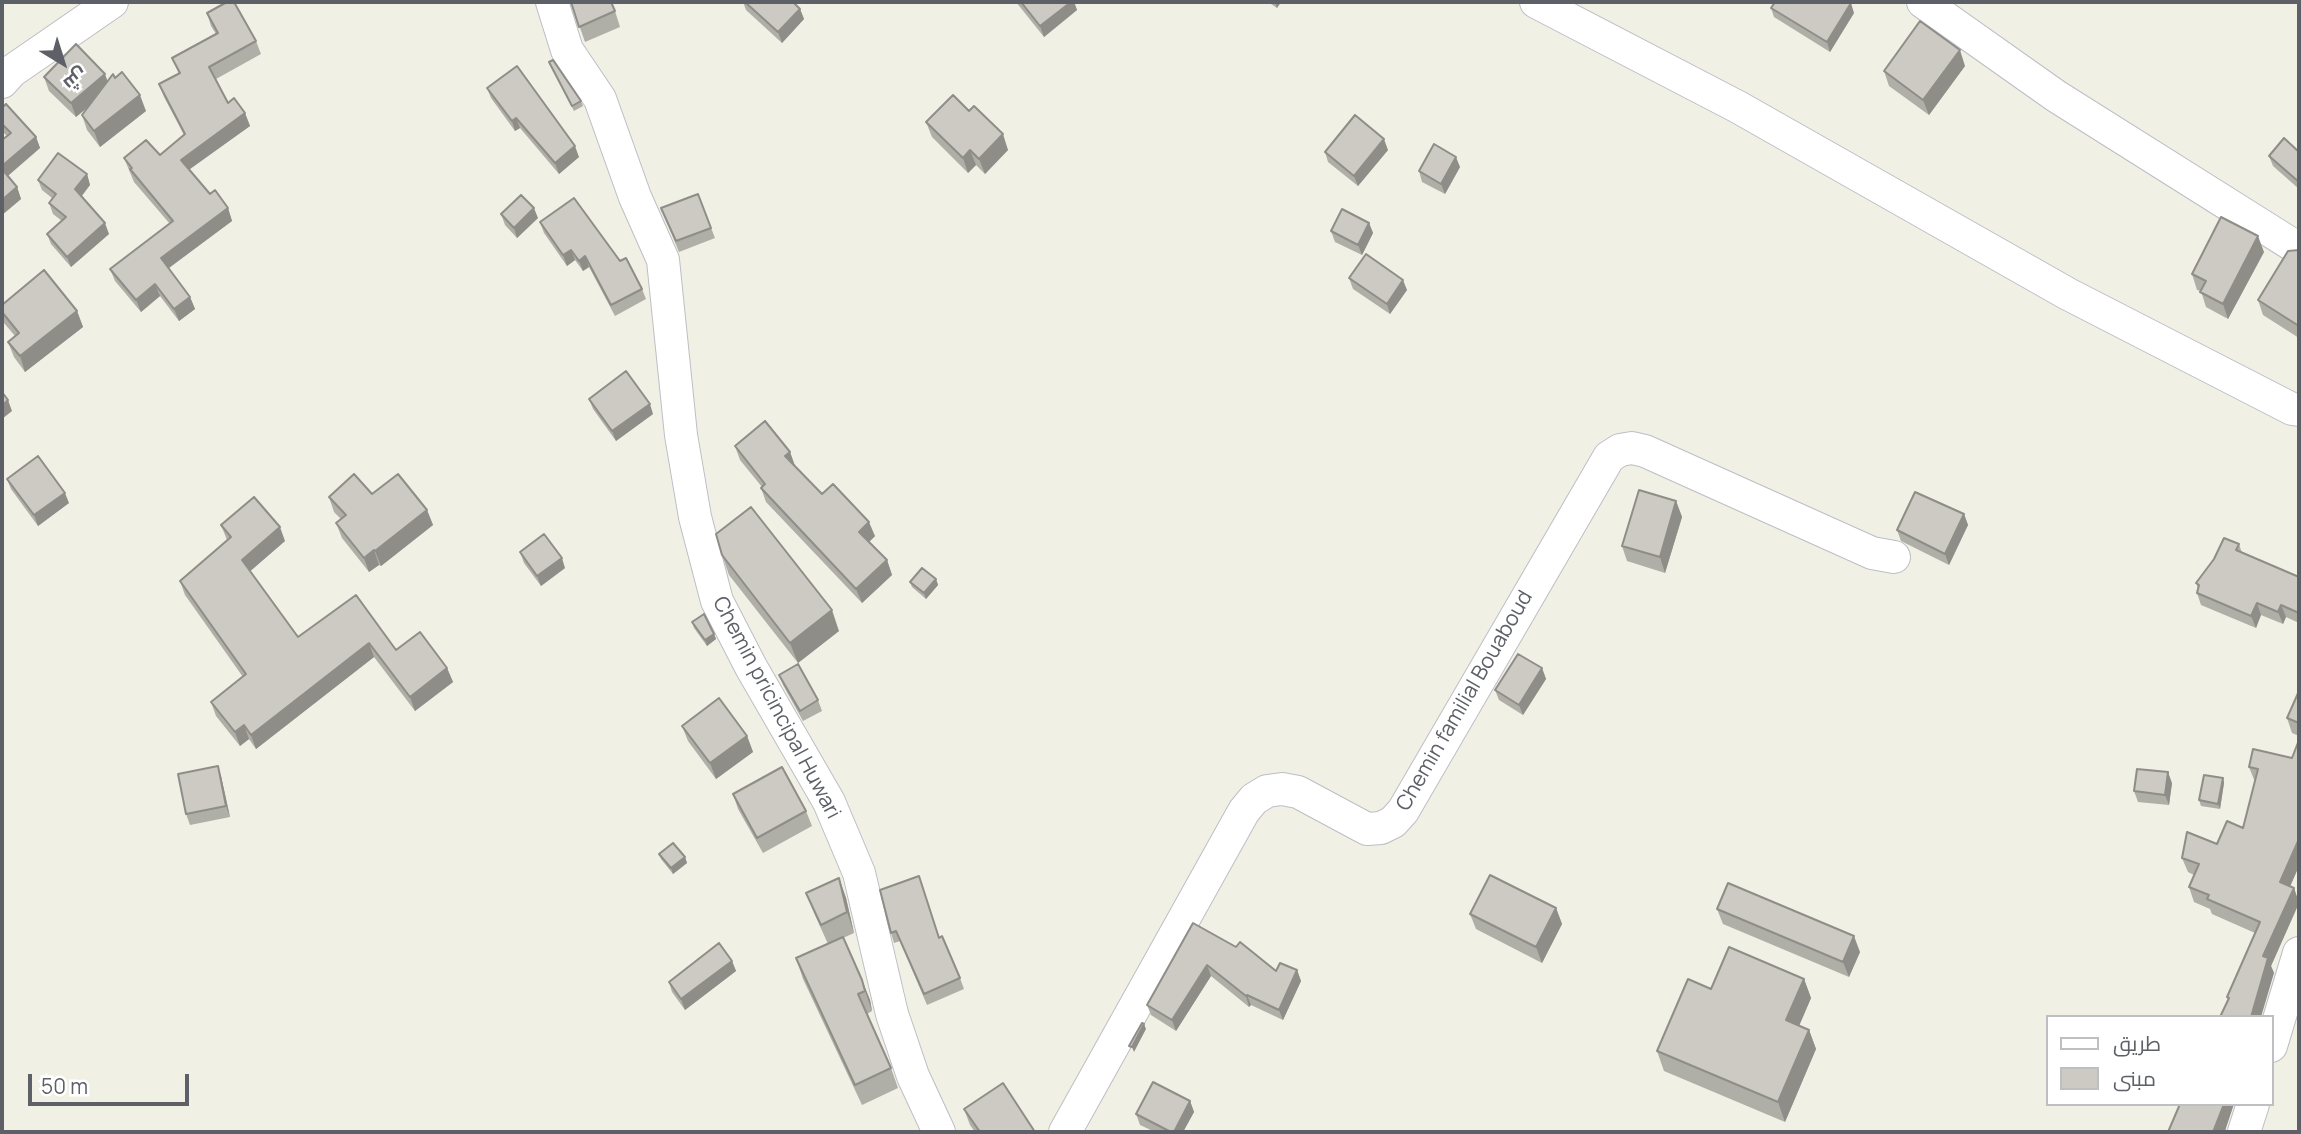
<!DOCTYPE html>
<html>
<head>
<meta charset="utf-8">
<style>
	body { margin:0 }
	#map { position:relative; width:2301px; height:1134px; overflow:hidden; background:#f1f0e5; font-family:Manrope,Cairo,sans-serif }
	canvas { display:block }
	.frame { position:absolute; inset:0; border:4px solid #5d6067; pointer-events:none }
	.legend { position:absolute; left:2046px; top:1015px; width:228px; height:91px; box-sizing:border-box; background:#fff; border:2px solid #bebfc2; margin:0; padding:9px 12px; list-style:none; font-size:21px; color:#5d6067 }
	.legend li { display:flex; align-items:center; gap:14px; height:35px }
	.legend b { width:35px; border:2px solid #bebfc2 }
	.north { position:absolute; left:28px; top:28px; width:70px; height:70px; -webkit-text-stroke:5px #fff; paint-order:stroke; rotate:142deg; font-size:19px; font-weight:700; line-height:28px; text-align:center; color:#5d6067 }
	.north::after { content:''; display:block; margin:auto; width:24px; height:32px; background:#5d6067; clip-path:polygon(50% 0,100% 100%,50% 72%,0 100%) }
	.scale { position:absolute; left:28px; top:1074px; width:161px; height:32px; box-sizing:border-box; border:4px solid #5d6067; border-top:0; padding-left:9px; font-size:21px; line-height:24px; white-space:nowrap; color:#5d6067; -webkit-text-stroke:5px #fff; paint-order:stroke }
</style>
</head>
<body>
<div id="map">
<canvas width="2301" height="1134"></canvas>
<div class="frame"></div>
<ul class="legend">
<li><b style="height:9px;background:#fff"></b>طريق</li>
<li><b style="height:19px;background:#cccac2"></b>مبنى</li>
</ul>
<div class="north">ش</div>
<div class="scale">50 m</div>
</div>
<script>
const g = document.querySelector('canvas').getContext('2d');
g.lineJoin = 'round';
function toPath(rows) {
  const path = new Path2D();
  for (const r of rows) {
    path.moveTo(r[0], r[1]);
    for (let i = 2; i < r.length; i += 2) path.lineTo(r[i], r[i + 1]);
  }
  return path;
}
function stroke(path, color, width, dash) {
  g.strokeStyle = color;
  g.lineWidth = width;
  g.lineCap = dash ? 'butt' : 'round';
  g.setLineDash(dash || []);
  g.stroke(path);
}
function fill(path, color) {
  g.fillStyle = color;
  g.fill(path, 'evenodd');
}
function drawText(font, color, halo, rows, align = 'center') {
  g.font = font + ' Manrope,sans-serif';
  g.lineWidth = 5;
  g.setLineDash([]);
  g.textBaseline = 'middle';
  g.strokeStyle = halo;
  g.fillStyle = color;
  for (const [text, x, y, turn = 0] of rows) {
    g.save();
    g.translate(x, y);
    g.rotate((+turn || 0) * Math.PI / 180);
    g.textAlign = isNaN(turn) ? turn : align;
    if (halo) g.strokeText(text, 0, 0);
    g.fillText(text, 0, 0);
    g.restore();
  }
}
const minor = toPath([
	[552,2,567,50,600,99,635,197,663,260,681,435,695,517,717,601,751,667,829,802,859,873,892,1014,913,1076,939,1132],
	[1536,2,1738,107,2068,294,2292,409,2299,410],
	[1923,2,2056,96,2299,249],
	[2,82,12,71,112,2],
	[2271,1046,2299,953],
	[1065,1132,1244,811,1254,799,1267,791,1282,789,1298,792,1367,829,1381,828,1393,822,1403,811,1609,457,1620,450,1632,448,1645,451,1872,553,1894,557],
	[2244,1132,2253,1104]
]);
const wall = toPath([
	[571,2,615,11,620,27,585,42],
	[743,2,793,2,800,9,804,19,782,43,746,10],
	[1016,2,1074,2,1077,10,1044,37],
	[1268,2,1281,2,1277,8],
	[1771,8,1854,13,1830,52,1774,17],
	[207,13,256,41,261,54,216,79,228,103,245,113,250,126,189,169,210,194,228,208,232,221,168,268,190,297,195,309,179,321,160,296,141,312,115,281,110,269,170,224,134,182,124,158,160,155,184,135,164,97,159,84,179,74,172,58,216,34,211,26],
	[549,62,581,101,583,106,574,111],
	[1965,66,1929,115,1889,86,1884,71],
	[44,77,108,81,146,111,100,147,87,130,82,115,87,108,76,117,49,91],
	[487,88,579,157,559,174,520,128,515,131,491,98],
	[2,108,36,137,40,148,8,176,17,187,21,199,2,215,2,140,7,136,2,131],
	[969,111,1008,150,985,174,976,165,968,173,932,137,926,122],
	[1388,150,1358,186,1328,162,1325,152],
	[2299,152,2299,189,2273,166,2269,156],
	[1460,167,1445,194,1422,182,1419,171],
	[87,174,90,185,82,196,109,234,71,267,51,244,47,234,62,221,53,214,49,203,52,198,42,190,38,180],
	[698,194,715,238,679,252,661,208],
	[501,214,538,218,517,238,505,225],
	[540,222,620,261,642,289,646,299,615,316,589,267,583,271,575,260,567,266,544,233],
	[1369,223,1373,233,1362,255,1335,242,1331,231],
	[2299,250,2299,338,2263,315,2258,300],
	[2264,252,2228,319,2206,307,2201,291,2197,290,2192,274],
	[1349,278,1407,290,1390,314,1353,289],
	[2,305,77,311,83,327,25,372,14,357,8,342,15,336,4,323,2,317],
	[589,399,653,414,616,441,593,409],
	[735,446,790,452,795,466,822,494,875,536,869,542,887,560,892,575,862,603,766,502,761,488,762,487,740,460],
	[7,479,69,503,38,526,11,489],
	[372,494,427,510,433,525,381,566,379,565,369,572,342,538,336,523,341,519,334,512,329,497],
	[1676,501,1682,517,1665,573,1627,561,1622,546],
	[1964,514,1968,525,1949,565,1901,541,1897,530],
	[221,525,285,541,250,571,298,637,356,595,396,650,447,668,453,682,415,711,374,657,256,749,249,739,240,746,216,716,211,702,243,677,185,595,180,581,227,540],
	[2239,544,2242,553,2299,577,2299,623,2286,617,2283,624,2261,615,2256,628,2201,605,2197,593,2198,588,2196,583],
	[520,552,565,568,541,586,524,563],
	[722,555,839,631,798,663,729,575],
	[936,579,938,585,926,599,912,587,910,582],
	[692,622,714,634,716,639,707,646,694,628],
	[1542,668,1546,679,1523,715,1499,700,1495,690],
	[779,675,818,700,822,711,803,721,783,685],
	[2299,691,2299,736,2292,733,2287,718],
	[682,726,747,736,753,752,716,779,688,741],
	[2299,740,2299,866,2290,886,2294,888,2299,903,2271,966,2274,973,2228,1000,2227,997,2255,933,2212,914,2210,909,2194,902,2189,887,2194,875,2188,872,2182,858,2217,844,2243,828,2255,782,2249,767,2292,758],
	[221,776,230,817,190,825,186,814],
	[2223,778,2224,783,2220,809,2201,806,2199,800],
	[2172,783,2169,805,2138,802,2134,791],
	[733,794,806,811,812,826,763,853,738,809],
	[659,854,685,857,687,863,673,874,661,859],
	[839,878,846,898,854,933,843,938,862,980,870,1000,872,1011,867,1014,891,1068,898,1088,862,1105,803,979,796,958,828,944,814,913,806,893],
	[880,890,940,937,960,978,964,989,927,1005,900,941,894,943,891,933],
	[1556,908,1562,924,1542,963,1476,929,1470,914],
	[1717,909,1860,952,1849,977,1723,924],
	[1193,923,1276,971,1297,970,1301,981,1283,1020,1251,1005,1249,1007,1211,976,1176,1031,1151,1015,1147,1005],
	[732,961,736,971,685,1010,672,992,669,982],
	[1804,979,1811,998,1799,1026,1809,1030,1816,1049,1785,1122,1664,1071,1657,1051,1711,989],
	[1190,1101,1194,1112,1183,1132,1155,1132,1140,1125,1136,1114],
	[964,1109,1035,1132,975,1132,970,1125]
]);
const shadedWall = toPath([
	[1071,2,1074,2,1077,10,1044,37,1040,26],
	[1275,2,1281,2,1277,8],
	[1851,3,1854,13,1830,52,1827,42],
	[800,9,804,19,782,43,778,32],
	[1960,50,1965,66,1929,115,1923,100],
	[105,74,110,88,76,117,71,103],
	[140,95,146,111,100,147,94,131],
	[245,113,250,126,186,172,181,160],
	[516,118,520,128,515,131,512,121],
	[1003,134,1008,150,985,174,979,159],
	[36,137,40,148,4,179,2,172,2,166],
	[1384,139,1388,150,1358,186,1354,176],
	[575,146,579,157,559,174,555,163],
	[970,150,976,165,968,173,963,158],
	[1456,157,1460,167,1445,194,1441,184],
	[87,174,90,185,79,199,75,189],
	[17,187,21,199,2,215,2,200],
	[228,208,232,221,165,271,161,258],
	[534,208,538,218,517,238,514,228],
	[105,223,109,234,71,267,67,257],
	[1369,223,1373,233,1362,255,1358,245],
	[2258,236,2264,252,2228,319,2223,304],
	[571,250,575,260,567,266,563,255],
	[585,256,589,267,583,271,579,261],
	[1403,280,1407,290,1390,314,1387,304],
	[155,284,160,296,141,312,136,300],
	[190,297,195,309,179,321,174,309],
	[77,311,83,327,25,372,20,356],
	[8,400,12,411,2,419,2,406],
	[650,404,653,414,616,441,612,431],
	[790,452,795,466,785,456],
	[65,493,69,503,38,526,34,515],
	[1676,501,1682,517,1665,573,1660,557],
	[427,510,433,525,381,566,375,551],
	[1964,514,1968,525,1949,565,1945,554],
	[869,522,875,536,865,546,859,532],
	[280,527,285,541,247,574,242,560],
	[374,550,379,565,369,572,364,558],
	[562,558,565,568,541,586,537,576],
	[887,560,892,575,862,603,856,589],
	[936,579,938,585,926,599,924,593],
	[2257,603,2261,615,2256,628,2251,616],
	[2281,605,2286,617,2283,624,2278,612],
	[832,610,839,631,798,663,790,643],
	[714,634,716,639,707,646,705,640],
	[369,643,374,657,256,749,251,735],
	[447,668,453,682,415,711,410,697],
	[1542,668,1546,679,1523,715,1519,705],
	[244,725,249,739,240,746,235,732],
	[747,736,753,752,716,779,710,763],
	[218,766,221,776,230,817,226,806],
	[2168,772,2172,783,2169,805,2165,795],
	[2223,778,2224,783,2220,809,2218,804],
	[2299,839,2299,866,2286,896,2280,882],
	[685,857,687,863,673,874,671,868],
	[839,878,846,898,854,933,847,912],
	[2294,888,2299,903,2271,966,2274,973,2261,1017,2251,1017,2263,956],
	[1556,908,1562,924,1542,963,1536,947],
	[1854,936,1860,952,1849,977,1843,962],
	[732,961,736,971,685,1010,681,999],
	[1207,965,1211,976,1176,1031,1172,1020],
	[1297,970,1301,981,1283,1020,1279,1010],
	[1804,979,1811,998,1793,1040,1786,1020],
	[862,980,870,1000,872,1011,865,991],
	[1247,995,1251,1005,1249,1007,1246,996],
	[1144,1024,1146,1029,1134,1052,1132,1047],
	[1809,1030,1816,1049,1785,1122,1778,1102],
	[1190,1101,1194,1112,1183,1132,1174,1132],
	[2224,1104,2234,1104,2226,1128,2225,1132,2213,1132]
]);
const building = toPath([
	[227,2,234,2,256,41,209,67,228,103,234,98,245,113,181,160,210,194,215,190,228,208,161,258,190,297,174,309,155,284,136,300,110,269,173,221,130,169,132,168,124,158,146,140,160,155,185,134,159,84,180,73,172,58,218,33,207,13,227,2],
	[571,2,611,2,615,11,579,27,571,2],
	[745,2,793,2,800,9,778,32,745,2],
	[1021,2,1071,2,1040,26,1021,2],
	[1775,2,1848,2,1851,3,1827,42,1771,8,1775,2],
	[1920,21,1960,50,1923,100,1884,71,1920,21],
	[76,44,105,74,71,103,44,77,76,44],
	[553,60,581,101,572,106,549,62,553,60],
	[517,66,575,146,555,163,516,118,512,121,487,88,517,66],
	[122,72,140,95,94,131,82,115,113,74,115,78,122,72],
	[953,95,969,111,974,106,1003,134,979,159,970,150,963,158,926,122,953,95],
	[6,104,36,137,2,166,2,140,11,133,2,124,2,108,6,104],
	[1355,115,1384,139,1354,176,1325,152,1355,115],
	[2284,138,2299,152,2299,182,2269,156,2284,138],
	[1434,144,1456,157,1441,184,1419,171,1434,144],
	[58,153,87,174,75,189,105,223,67,257,47,234,66,217,49,203,56,194,38,180,58,153],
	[2,169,17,187,2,200,2,169],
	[698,194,711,228,676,241,661,208,698,194],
	[521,195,534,208,514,228,501,214,521,195],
	[574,198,620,261,626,258,642,289,611,305,585,256,579,261,571,250,563,255,540,222,574,198],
	[1342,209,1369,223,1358,245,1331,231,1342,209],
	[2221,217,2258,236,2223,304,2200,292,2206,281,2192,274,2221,217],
	[2299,250,2299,326,2258,300,2288,251,2299,250],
	[1366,254,1403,280,1387,304,1349,278,1366,254],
	[44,270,77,311,20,356,8,342,19,333,2,312,2,305,44,270],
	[626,371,650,404,612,431,589,399,626,371],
	[2,392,8,400,2,406,2,392],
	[765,421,790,452,785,456,822,494,833,484,869,522,859,532,887,560,856,589,761,488,765,484,735,446,765,421],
	[38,456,65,493,34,515,7,479,38,456],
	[354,474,372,494,398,474,427,510,375,551,374,550,364,558,336,523,346,515,329,497,354,474],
	[1639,490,1676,501,1660,557,1622,546,1639,490],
	[1915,492,1964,514,1945,554,1897,530,1915,492],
	[254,497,280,527,242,560,298,637,356,595,396,650,420,632,447,668,410,697,369,643,251,735,244,725,235,732,211,702,246,674,180,581,231,537,221,525,254,497],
	[751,507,832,610,790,643,722,555,716,534,751,507],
	[544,534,562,558,537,576,520,552,544,534],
	[2224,538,2239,544,2236,550,2299,577,2299,613,2281,605,2278,612,2257,603,2251,616,2197,593,2199,585,2196,583,2214,559,2224,538],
	[922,568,936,579,924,593,910,582,922,568],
	[704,614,714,634,705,640,692,622,704,614],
	[1518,654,1542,668,1519,705,1495,690,1518,654],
	[798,664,818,700,800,711,779,675,798,664],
	[2299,691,2299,723,2287,718,2299,691],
	[719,698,747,736,710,763,682,726,719,698],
	[2299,740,2299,839,2280,882,2294,888,2263,956,2268,958,2251,1017,2220,1017,2229,998,2227,997,2260,922,2207,899,2209,895,2189,887,2199,864,2182,858,2187,832,2217,844,2227,821,2243,828,2258,769,2249,767,2253,749,2292,758,2299,740],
	[218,766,226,806,186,814,178,774,218,766],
	[782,767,806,811,757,838,733,794,782,767],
	[2137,769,2168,772,2165,795,2134,791,2137,769],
	[2204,775,2223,778,2218,804,2199,800,2204,775],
	[673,843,685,857,671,868,659,854,673,843],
	[1490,875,1556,908,1536,947,1470,914,1490,875],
	[919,876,939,938,942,936,960,978,924,994,896,931,891,933,880,890,919,876],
	[839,878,847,912,821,925,806,893,839,878],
	[1728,883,1854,936,1843,962,1717,909,1728,883],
	[1193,923,1236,947,1240,942,1276,971,1280,963,1297,970,1279,1010,1247,995,1246,996,1207,965,1172,1020,1147,1005,1193,923],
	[843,937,862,980,865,991,858,994,891,1068,855,1085,796,958,843,937],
	[719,943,732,961,681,999,669,982,719,943],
	[1729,947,1804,979,1786,1020,1809,1030,1778,1102,1657,1051,1688,979,1711,989,1729,947],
	[1142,1023,1144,1024,1132,1047,1129,1046,1142,1023],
	[1153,1082,1190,1101,1174,1132,1171,1132,1136,1114,1153,1082],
	[1003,1083,1035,1132,980,1132,964,1109,1003,1083],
	[2180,1104,2224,1104,2213,1132,2168,1132,2180,1104]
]);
const streetNames = [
	["Chemin familial Bouaboud",1465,701,-60],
	["Chemin pricincipal Huwari",776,708,62]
];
stroke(minor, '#bdbec5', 34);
stroke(minor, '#fff', 32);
fill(wall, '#afaea7');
fill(shadedWall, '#8f8d88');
fill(building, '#cccac2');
stroke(building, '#8f8d88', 2);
drawText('21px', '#5d6067', '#fff', streetNames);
</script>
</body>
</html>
